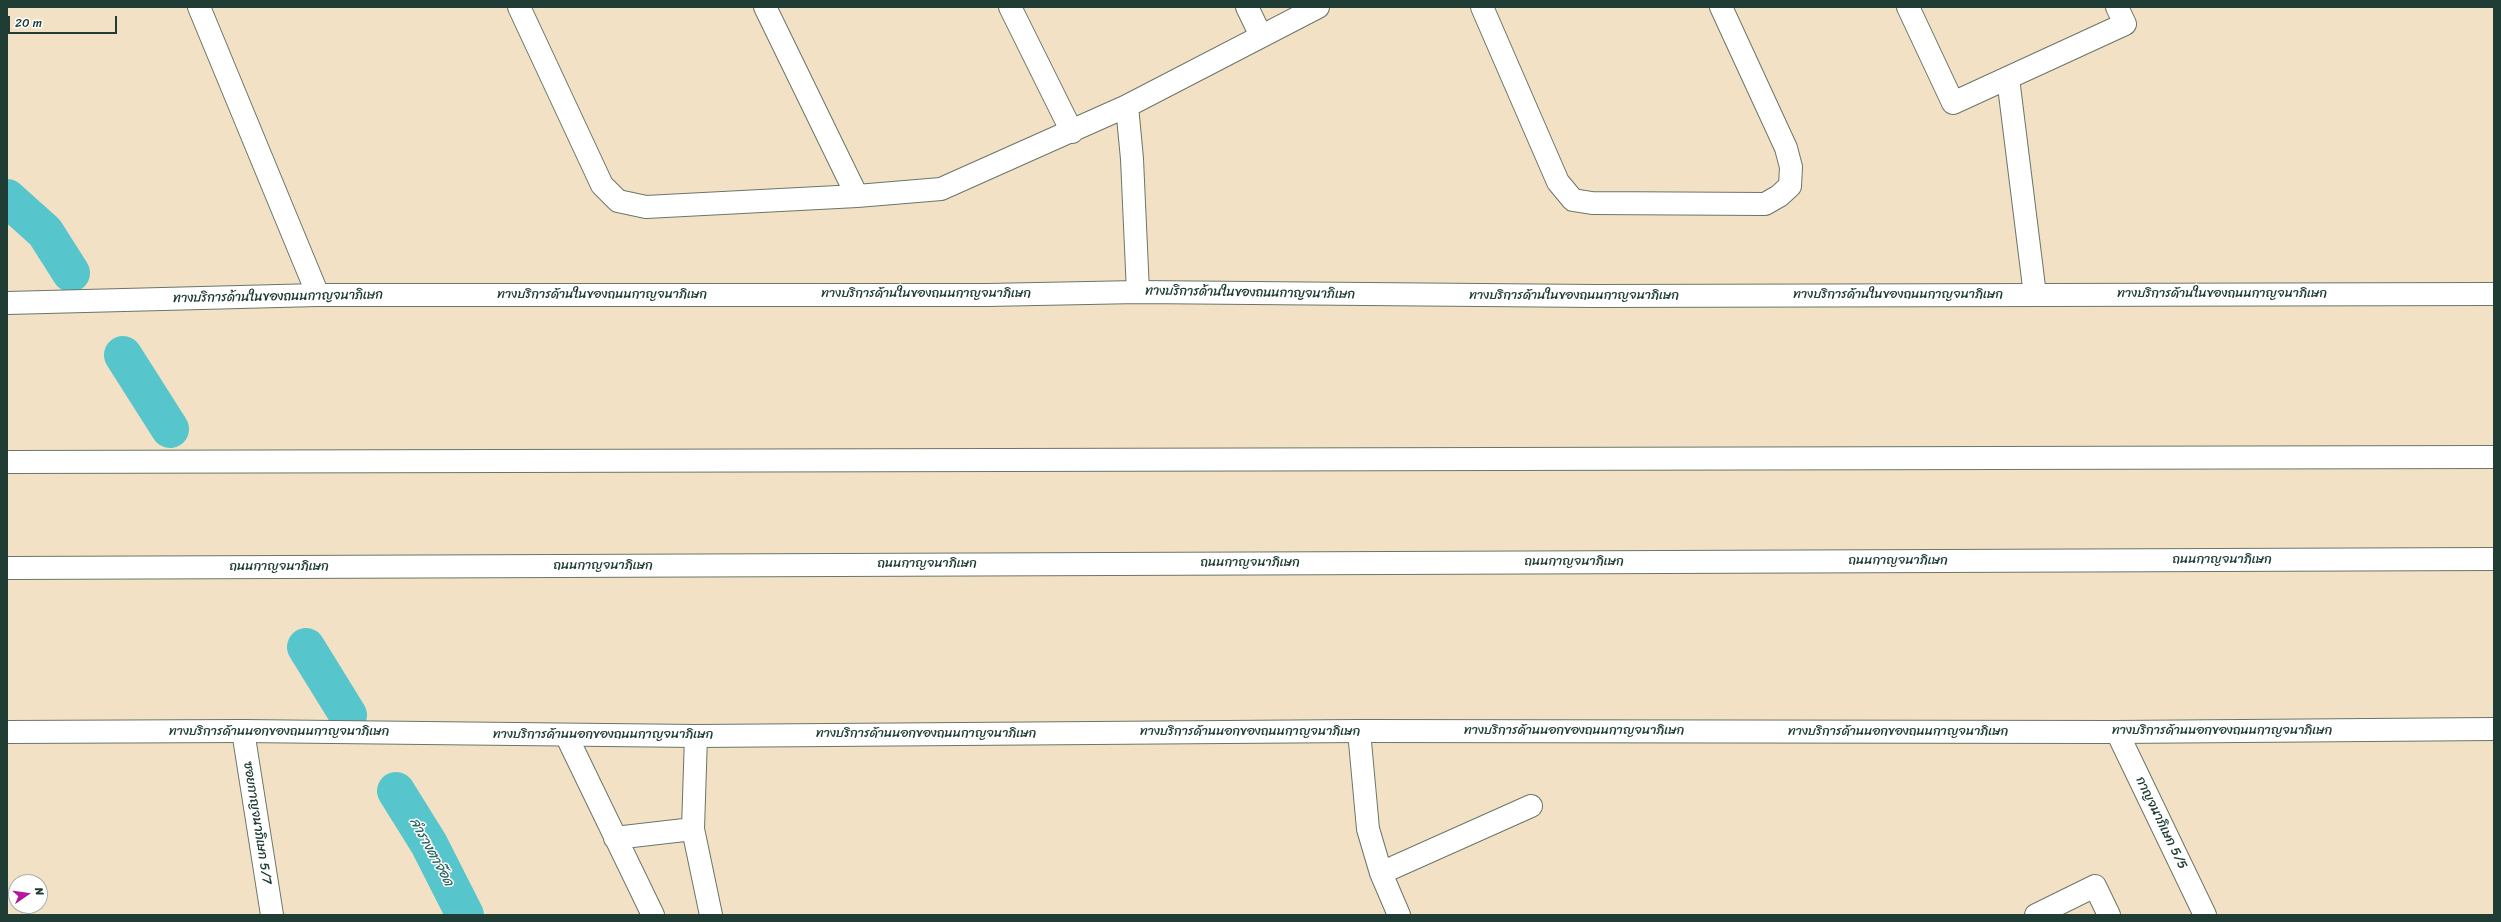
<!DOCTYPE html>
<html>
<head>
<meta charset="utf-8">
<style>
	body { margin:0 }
	#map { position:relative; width:2501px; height:922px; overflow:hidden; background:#f3e1c6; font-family:Sriracha,sans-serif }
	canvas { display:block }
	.frame { position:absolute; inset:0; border:8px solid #1f3d34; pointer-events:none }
	.north { position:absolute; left:8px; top:874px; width:40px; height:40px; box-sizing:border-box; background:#fff; border:1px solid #a5b1ae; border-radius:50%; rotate:77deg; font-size:11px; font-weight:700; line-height:16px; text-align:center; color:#1f3d34 }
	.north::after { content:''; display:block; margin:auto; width:14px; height:18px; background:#b5179e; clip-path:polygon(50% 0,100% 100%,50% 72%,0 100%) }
	.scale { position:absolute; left:8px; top:16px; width:109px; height:18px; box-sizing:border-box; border:2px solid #1f3d34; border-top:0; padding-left:5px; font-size:12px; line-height:14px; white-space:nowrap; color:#1f3d34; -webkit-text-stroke:3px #fff; paint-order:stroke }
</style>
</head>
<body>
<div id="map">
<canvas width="2501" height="922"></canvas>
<div class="frame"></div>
<div class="north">N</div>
<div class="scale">20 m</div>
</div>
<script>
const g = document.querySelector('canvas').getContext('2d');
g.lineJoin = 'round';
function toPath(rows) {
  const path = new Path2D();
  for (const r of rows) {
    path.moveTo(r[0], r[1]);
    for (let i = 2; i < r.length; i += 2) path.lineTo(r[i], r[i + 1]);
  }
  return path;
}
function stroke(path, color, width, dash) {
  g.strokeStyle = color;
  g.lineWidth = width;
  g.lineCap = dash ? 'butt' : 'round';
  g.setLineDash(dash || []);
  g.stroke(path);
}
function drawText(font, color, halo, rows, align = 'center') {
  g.font = font + ' Sriracha,"Playpen Sans Thai",sans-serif';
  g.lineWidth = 3;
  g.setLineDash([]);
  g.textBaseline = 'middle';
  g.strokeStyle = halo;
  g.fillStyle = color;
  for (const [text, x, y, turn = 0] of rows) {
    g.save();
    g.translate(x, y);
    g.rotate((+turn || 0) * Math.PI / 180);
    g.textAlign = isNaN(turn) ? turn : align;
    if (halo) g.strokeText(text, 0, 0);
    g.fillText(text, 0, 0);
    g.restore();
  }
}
const canal = toPath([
	[7,198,45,232,71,273],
	[123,355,170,429],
	[306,647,348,715],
	[396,791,429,844,465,915]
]);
const minor = toPath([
	[199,7,318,295],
	[519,7,602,185,618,201,646,207,857,196,941,189,1127,106,1318,7],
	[765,7,857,196],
	[1010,7,1072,132],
	[1247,7,1261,36],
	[1482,7,1558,182,1573,200,1592,203,1765,204,1779,196,1790,186,1791,167,1786,148,1721,7],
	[1908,7,1953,103,2125,24,2117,7],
	[2008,78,2035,295],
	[1127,106,1132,159,1138,292],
	[243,731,272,915],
	[1359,731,1368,829,1381,873,1399,915],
	[2117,732,2205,915],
	[566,735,653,915],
	[696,736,693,829,711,915],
	[615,838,693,829],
	[1381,873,1531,806],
	[2036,915,2095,886,2109,915]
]);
const major = toPath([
	[7,303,318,295,987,295,1138,292,1595,296,2494,294],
	[7,732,243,731,696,736,1359,731,2117,732,2494,729]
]);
const highway = toPath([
	[7,462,2494,457],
	[7,568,2494,559]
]);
const streetNames = [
	["ทางบริการด้านในของถนนกาญจนาภิเษก",1250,293,1],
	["ทางบริการด้านในของถนนกาญจนาภิเษก",926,294],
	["ทางบริการด้านในของถนนกาญจนาภิเษก",2222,294],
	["ทางบริการด้านในของถนนกาญจนาภิเษก",602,295],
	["ทางบริการด้านในของถนนกาญจนาภิเษก",1898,295],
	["ทางบริการด้านในของถนนกาญจนาภิเษก",1574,296],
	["ทางบริการด้านในของถนนกาญจนาภิเษก",278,297,-1],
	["ถนนกาญจนาภิเษก",2222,560],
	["ถนนกาญจนาภิเษก",1898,561],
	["ถนนกาญจนาภิเษก",1574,562],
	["ถนนกาญจนาภิเษก",1250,563],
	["ถนนกาญจนาภิเษก",927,564],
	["ถนนกาญจนาภิเษก",603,566],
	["ถนนกาญจนาภิเษก",279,567],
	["ทางบริการด้านนอกของถนนกาญจนาภิเษก",1574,731],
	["ทางบริการด้านนอกของถนนกาญจนาภิเษก",2222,731],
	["ทางบริการด้านนอกของถนนกาญจนาภิเษก",279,732],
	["ทางบริการด้านนอกของถนนกาญจนาภิเษก",1250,732],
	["ทางบริการด้านนอกของถนนกาญจนาภิเษก",1898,732],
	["ทางบริการด้านนอกของถนนกาญจนาภิเษก",926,734],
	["ทางบริการด้านนอกของถนนกาญจนาภิเษก",603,735],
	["ซอยกาญจนาภิเษก 5/7",257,823,81],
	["กาญจนาภิเษก 5/5",2161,823,64]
];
const waterNames = [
	["ลำรางตาจ๊อด",431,852,61]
];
stroke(canal, '#57c5cc', 38);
stroke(minor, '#697667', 24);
stroke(major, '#697667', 24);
stroke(highway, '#697667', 24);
stroke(minor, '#fff', 22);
stroke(major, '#fff', 22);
stroke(highway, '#fff', 22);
drawText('13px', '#1f3d34', '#fff', streetNames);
drawText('italic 14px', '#306662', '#fff', waterNames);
</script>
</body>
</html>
